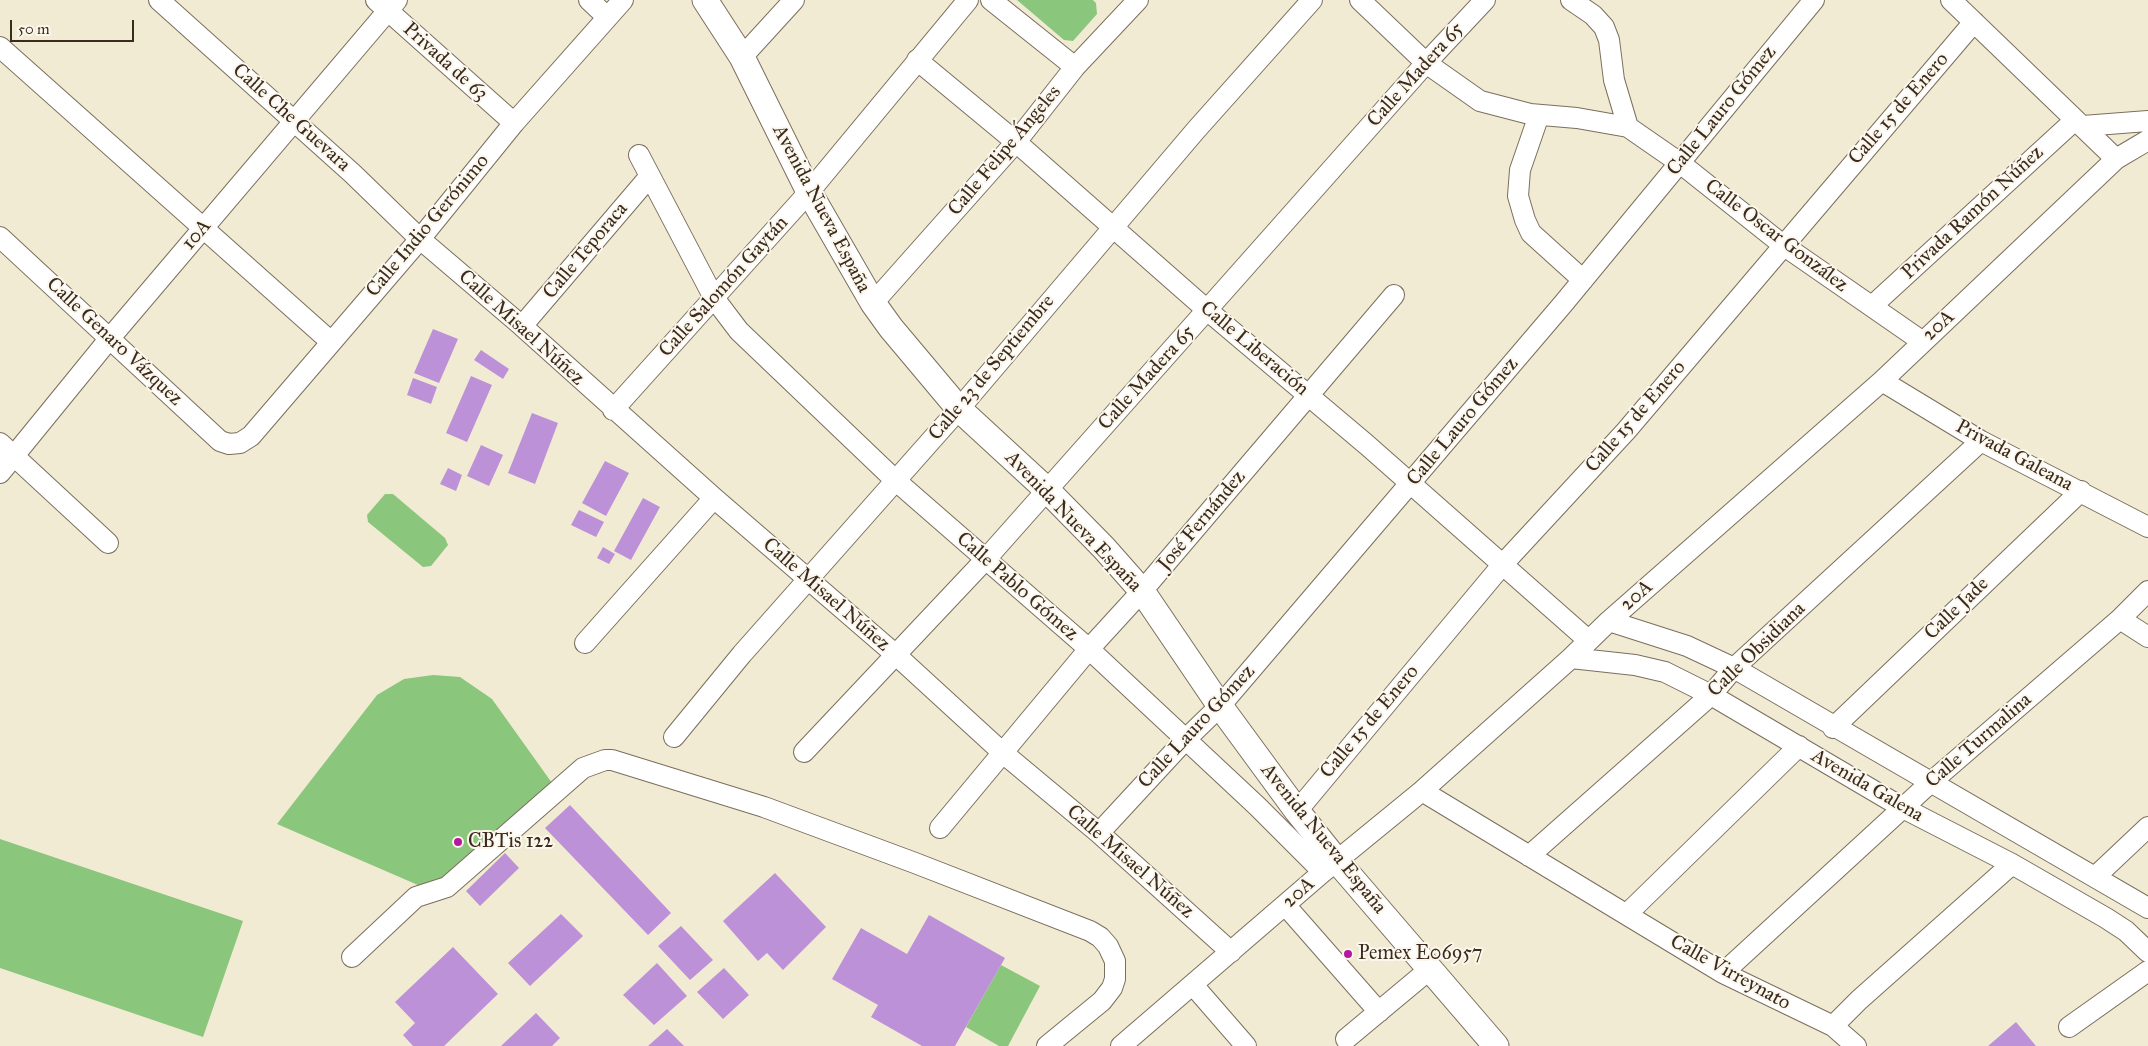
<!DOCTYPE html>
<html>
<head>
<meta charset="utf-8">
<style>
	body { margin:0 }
	#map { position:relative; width:2148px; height:1046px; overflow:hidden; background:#f2ebd3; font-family:"IM FELL Great Primer",serif }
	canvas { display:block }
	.scale { position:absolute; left:10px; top:20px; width:124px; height:22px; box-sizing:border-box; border:2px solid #3b2a1e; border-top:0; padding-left:6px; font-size:15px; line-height:18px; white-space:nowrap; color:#3b2a1e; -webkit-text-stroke:4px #fbf7ec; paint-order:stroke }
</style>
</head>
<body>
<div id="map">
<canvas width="2148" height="1046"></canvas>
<div class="scale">50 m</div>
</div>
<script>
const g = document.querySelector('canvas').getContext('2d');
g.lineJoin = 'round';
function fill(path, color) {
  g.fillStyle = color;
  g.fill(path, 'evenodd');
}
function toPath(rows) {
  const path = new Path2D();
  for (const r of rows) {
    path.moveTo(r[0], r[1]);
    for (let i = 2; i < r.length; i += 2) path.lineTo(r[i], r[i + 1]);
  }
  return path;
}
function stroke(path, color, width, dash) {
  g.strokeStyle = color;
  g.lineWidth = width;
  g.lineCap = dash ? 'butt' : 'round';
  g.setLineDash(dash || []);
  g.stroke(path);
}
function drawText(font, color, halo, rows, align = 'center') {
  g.font = font + ' "IM FELL Great Primer",serif';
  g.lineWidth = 4;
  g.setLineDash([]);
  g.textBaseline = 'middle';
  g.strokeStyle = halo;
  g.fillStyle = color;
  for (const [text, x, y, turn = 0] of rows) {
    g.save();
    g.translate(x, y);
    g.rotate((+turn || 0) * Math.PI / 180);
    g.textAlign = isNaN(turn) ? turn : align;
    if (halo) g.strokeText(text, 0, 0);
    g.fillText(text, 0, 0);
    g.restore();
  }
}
const green = toPath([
	[1017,0,1093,0,1096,3,1097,14,1073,41,1064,40],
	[385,494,393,494,445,538,448,545,431,566,423,567,368,522,367,515],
	[433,675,460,677,492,699,552,783,434,892,277,824,377,695,404,679],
	[0,839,243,921,203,1037,0,968],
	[1001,965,1040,986,1008,1046,999,1046,966,1027]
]);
const building = toPath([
	[433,329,458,339,439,383,414,373],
	[481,350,509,369,503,379,474,360],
	[471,376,492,385,467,442,446,433],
	[413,378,437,387,431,404,407,395],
	[532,413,558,423,535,484,508,473],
	[481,445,503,455,489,486,467,476],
	[605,461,629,473,606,516,582,503],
	[448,468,462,475,456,491,440,484],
	[643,498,660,507,631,560,614,551],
	[579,510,604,522,596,537,571,525],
	[603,547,615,554,609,564,597,558],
	[570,805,671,913,648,935,545,828],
	[505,853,519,868,480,906,466,891],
	[775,873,826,927,783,970,767,953,758,961,723,921],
	[561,914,583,936,530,986,508,963],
	[929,915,1005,958,955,1046,922,1046,871,1017,878,1005,832,979,861,928,907,954],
	[681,926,713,960,690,980,658,946],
	[453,947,498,994,444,1046,413,1046,403,1035,415,1023,395,1002],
	[657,963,687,996,654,1025,623,995],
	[724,968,749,995,723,1019,697,992],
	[536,1013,560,1038,552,1046,501,1046],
	[2016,1022,2036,1046,1988,1046],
	[667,1029,684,1046,648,1046]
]);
const minor = toPath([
	[159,0,353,174,420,239,522,326,714,498,896,655,1003,753,1099,833,1231,952],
	[376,0,514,123],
	[589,0,607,17],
	[991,0,1075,67],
	[1360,0,1426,63,1480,101,1530,114,1577,118,1628,127],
	[1571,0,1593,15,1604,27,1609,40,1614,80,1628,127,1680,163,1783,245,1923,342],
	[1951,0,2116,159],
	[0,47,330,341],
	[742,57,794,0],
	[917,60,1016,142,1207,310,1367,445,1588,640],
	[1539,115,1520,170,1518,196,1525,220,1531,233,1583,280],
	[2083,126,2148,121],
	[639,155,714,298,739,331,895,480,1089,649,1257,806,1323,872],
	[0,237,220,441,229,444,240,443,251,436,420,239,514,123,623,0],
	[873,303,1016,142,1075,67,1138,0],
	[1872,306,2075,120],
	[522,326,650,176],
	[1882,381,1981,441,2148,527],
	[613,410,809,192,968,0],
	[0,443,108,543],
	[0,473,110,338,397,0],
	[2120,619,2148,637],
	[1609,621,1687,646,1734,668,2148,908],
	[585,643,714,498],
	[1571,658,1635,665,1665,672,1711,695,1903,808,2012,864,2106,918,2126,931,2148,952],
	[1833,728,2081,491],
	[674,737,742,654,959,409,1196,130,1312,0],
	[804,752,985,560,1426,63,1485,0],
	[1422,791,1723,973,1833,1026,1856,1046],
	[1297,811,1503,564,1626,431,1974,22],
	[940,828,1089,649,1142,591,1394,295],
	[1099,833,1185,740,1220,706,1563,304,1814,0],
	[1529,856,1711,695,1734,668,1981,441],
	[2095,877,2148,827],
	[1286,906,1379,1012],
	[1627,914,1799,746],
	[352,957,416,897,447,887,583,768,605,760,612,760,764,807,915,863,1090,931,1100,937,1108,946,1115,961,1115,979,1112,988,1102,1001,1047,1046],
	[1723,973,1930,783,2120,619,2148,591],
	[1193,985,1246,1046],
	[1833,1026,1859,1000,2012,864],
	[2069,1027,2148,971],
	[1346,1039,1430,969],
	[1121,1046,1323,872,1422,791,1571,658,1609,621,1882,381,2116,159,2148,140]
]);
const major = toPath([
	[705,0,742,57,809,192,873,303,891,328,959,409,1047,490,1104,548,1142,591,1220,706,1297,811,1337,861,1496,1046]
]);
const markers = [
	[458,842,5,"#b5179e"],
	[1348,954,5,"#b5179e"]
];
const streetNames = [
	["Privada de 63",445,62,42],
	["Calle Madera 65",1416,75,-48],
	["Calle 15 de Enero",1899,109,-49],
	["Calle Lauro Gómez",1722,111,-51],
	["Calle Che Guevara",291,118,42],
	["Calle Felipe Ángeles",1005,151,-50],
	["Avenida Nueva España",821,209,62],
	["Privada Ramón Núñez",1973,213,-43],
	["Calle Indio Gerónimo",428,226,-50],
	["10A",197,235,-50],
	["Calle Oscar González",1776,236,37],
	["Calle Teporaca",586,251,-50],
	["Calle Salomón Gaytán",724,287,-48],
	["20A",1939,326,-43],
	["Calle Misael Núñez",521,328,42],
	["Calle Genaro Vázquez",114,342,43],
	["Calle Liberación",1254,349,40],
	["Calle 23 de Septiembre",992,368,-50],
	["Calle Madera 65",1147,378,-48],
	["Calle 15 de Enero",1636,417,-49],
	["Calle Lauro Gómez",1463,422,-50],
	["Privada Galeana",2014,456,28],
	["José Fernández",1202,521,-50],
	["Avenida Nueva España",1073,522,46],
	["Calle Pablo Gómez",1017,587,41],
	["Calle Misael Núñez",826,595,41],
	["20A",1637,596,-41],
	["Calle Jade",1957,609,-44],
	["Calle Obsidiana",1757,650,-44],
	["Calle 15 de Enero",1370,722,-50],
	["Calle Lauro Gómez",1197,727,-47],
	["Calle Turmalina",1979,741,-41],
	["Avenida Galena",1867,786,30],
	["Avenida Nueva España",1323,839,51],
	["Calle Misael Núñez",1130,862,41],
	["20A",1299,893,-42],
	["Calle Virreynato",1730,973,29]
];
const poiNames = [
	["CBTis 122",468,842],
	["Pemex E06957",1358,954]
];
fill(green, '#8ac67b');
fill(building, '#bc91d8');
stroke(minor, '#7b6e5d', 22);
stroke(major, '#7b6e5d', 27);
stroke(minor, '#fff', 20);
stroke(major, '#fff', 25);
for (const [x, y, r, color] of markers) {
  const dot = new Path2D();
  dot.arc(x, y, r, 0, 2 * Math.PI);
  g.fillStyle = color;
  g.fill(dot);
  stroke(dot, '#fbf7ec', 2);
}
drawText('20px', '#3b2a1e', '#fbf7ec', streetNames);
drawText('20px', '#3b2a1e', '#fbf7ec', poiNames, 'left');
</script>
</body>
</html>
